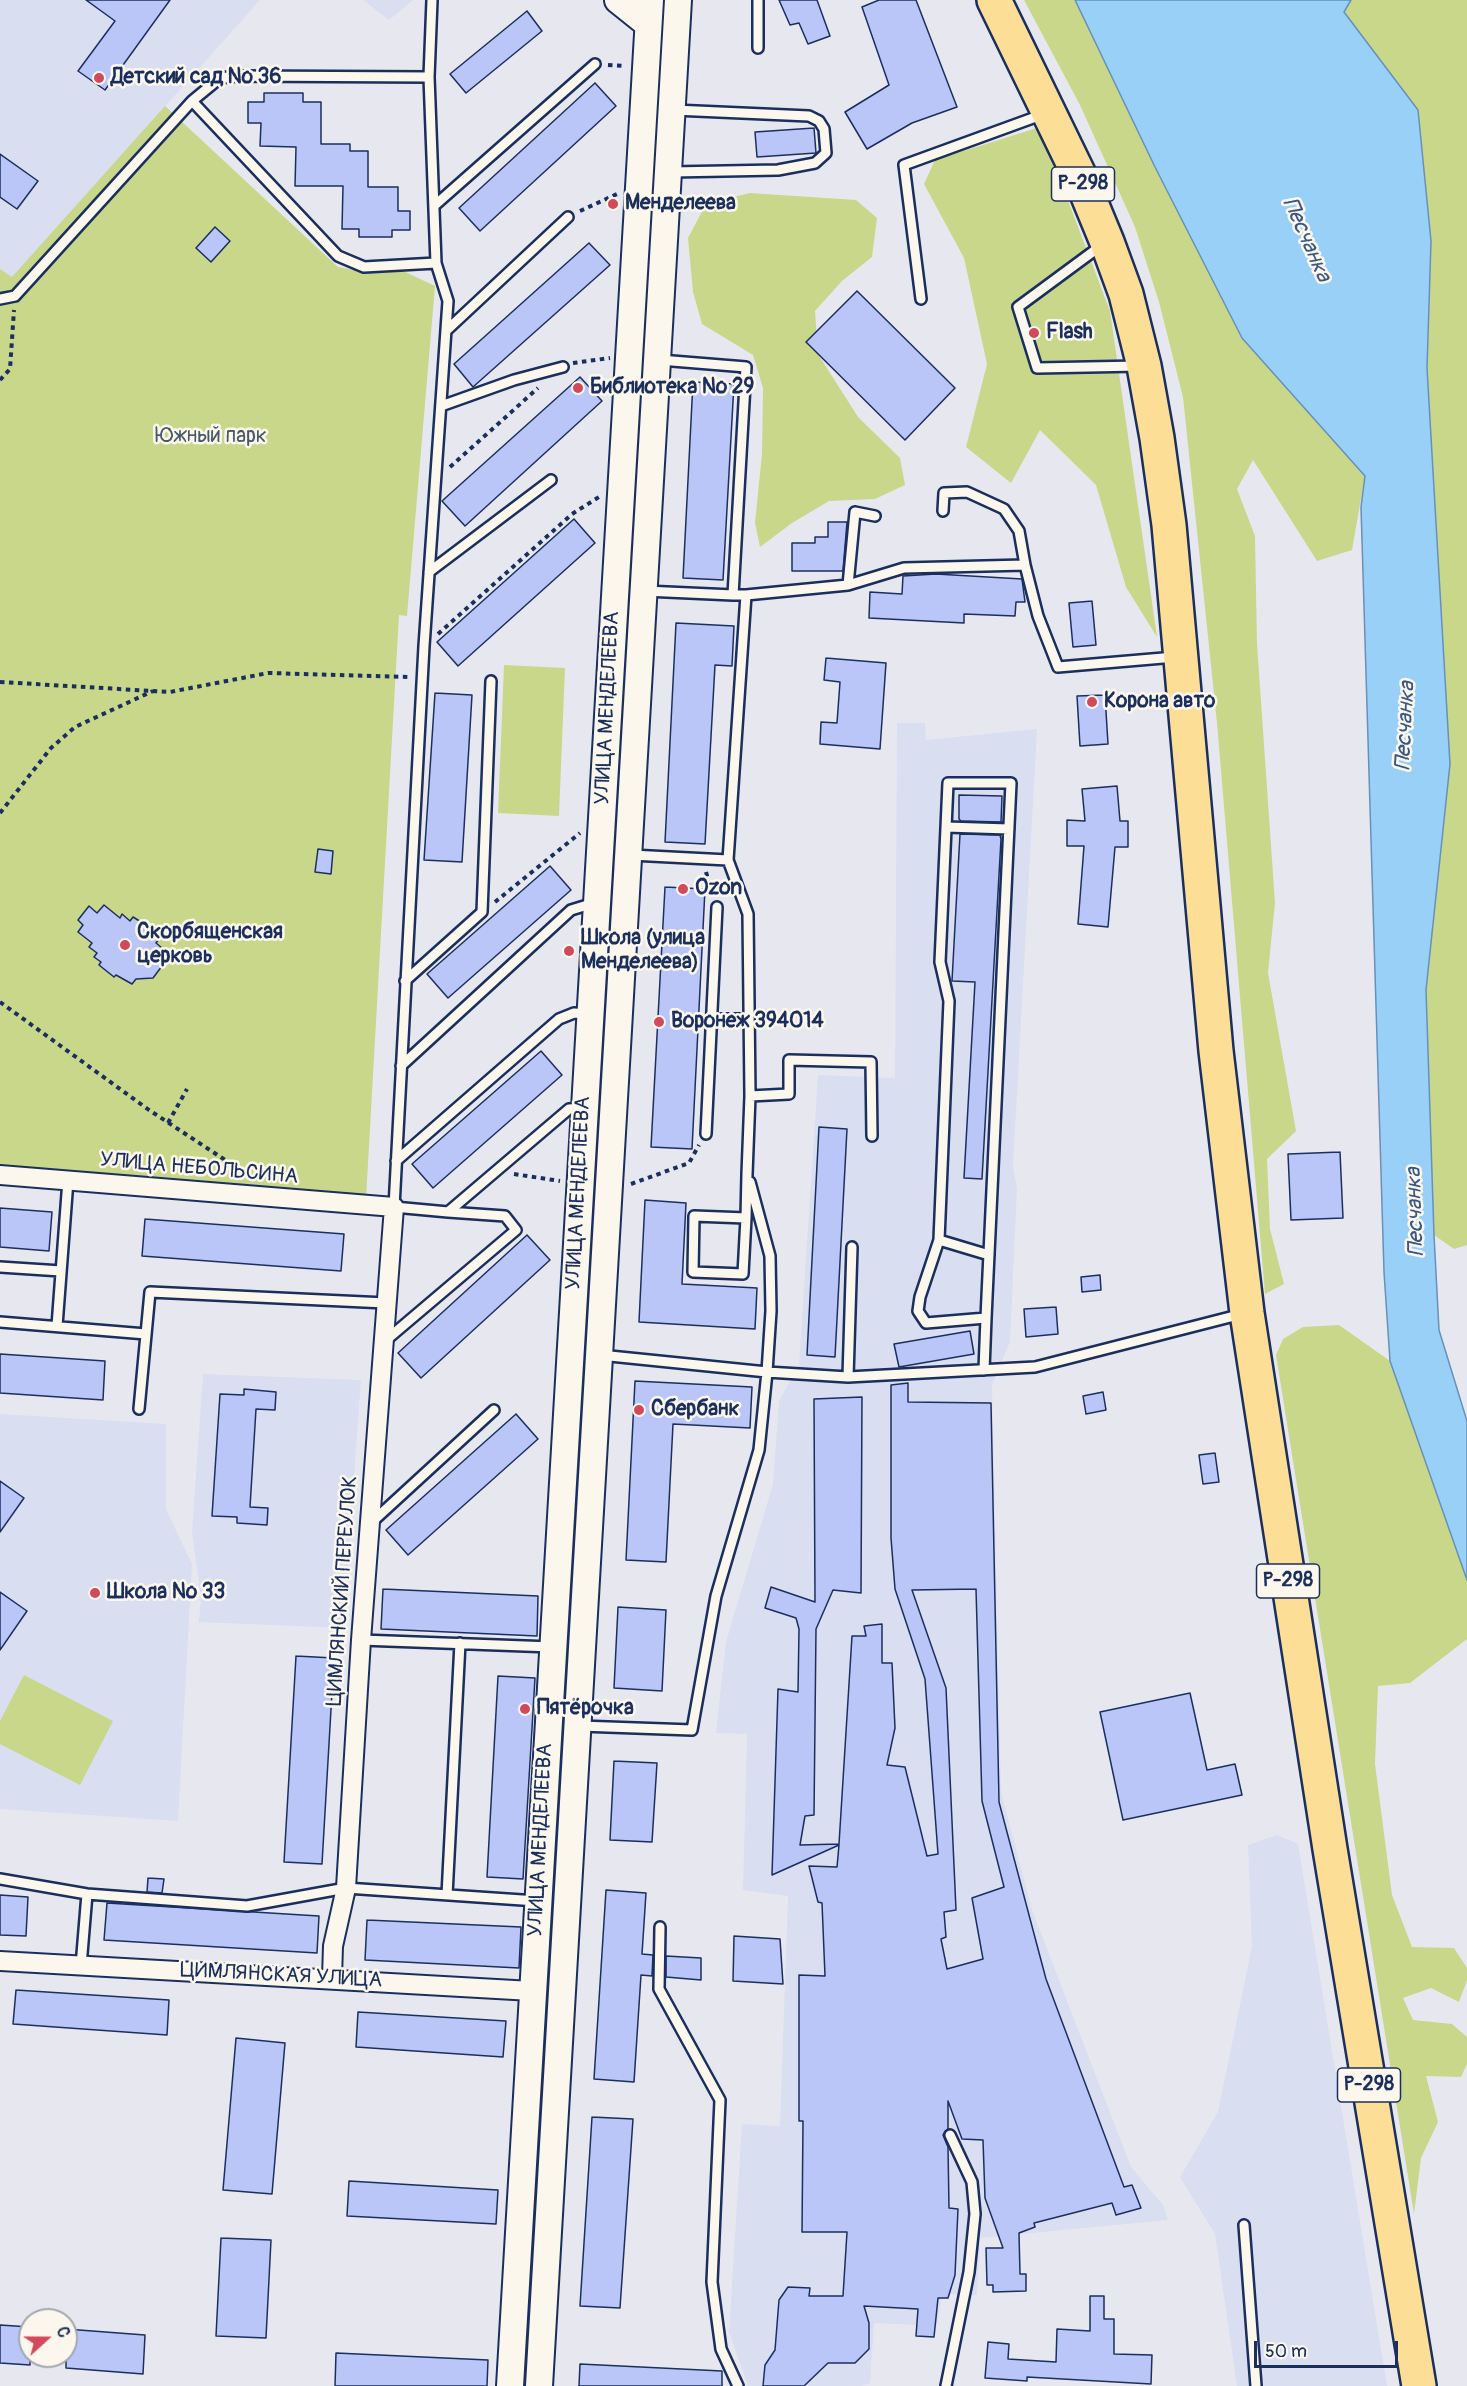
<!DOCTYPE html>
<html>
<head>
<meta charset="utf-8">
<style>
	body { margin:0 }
	#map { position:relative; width:1467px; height:2386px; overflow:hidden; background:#e7e8ef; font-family:Pangolin,sans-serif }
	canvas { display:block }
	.north { position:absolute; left:18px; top:2308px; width:60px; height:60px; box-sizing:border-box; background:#fbf7ec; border:2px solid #a1a7b3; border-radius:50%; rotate:69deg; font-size:16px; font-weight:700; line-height:24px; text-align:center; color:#1b2f5e }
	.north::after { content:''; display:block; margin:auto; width:21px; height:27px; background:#d1495b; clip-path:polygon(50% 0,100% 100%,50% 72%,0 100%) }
	.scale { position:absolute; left:1254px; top:2341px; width:144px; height:27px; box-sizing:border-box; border:3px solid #1b2f5e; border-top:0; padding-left:8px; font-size:18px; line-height:21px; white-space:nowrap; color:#1b2f5e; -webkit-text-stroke:4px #fbf7ec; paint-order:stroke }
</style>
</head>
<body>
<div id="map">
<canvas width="1467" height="2386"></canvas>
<div class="north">С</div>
<div class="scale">50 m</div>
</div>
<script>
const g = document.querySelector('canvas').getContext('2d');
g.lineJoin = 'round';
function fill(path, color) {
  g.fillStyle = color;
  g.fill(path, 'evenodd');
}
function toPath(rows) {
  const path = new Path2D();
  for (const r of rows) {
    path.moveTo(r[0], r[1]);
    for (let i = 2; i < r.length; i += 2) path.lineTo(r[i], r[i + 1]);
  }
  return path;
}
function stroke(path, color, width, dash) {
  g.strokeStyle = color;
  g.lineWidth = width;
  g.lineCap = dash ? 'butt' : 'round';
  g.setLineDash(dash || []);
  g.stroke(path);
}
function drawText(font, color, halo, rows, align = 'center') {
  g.font = font + ' Pangolin,sans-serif';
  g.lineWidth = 5;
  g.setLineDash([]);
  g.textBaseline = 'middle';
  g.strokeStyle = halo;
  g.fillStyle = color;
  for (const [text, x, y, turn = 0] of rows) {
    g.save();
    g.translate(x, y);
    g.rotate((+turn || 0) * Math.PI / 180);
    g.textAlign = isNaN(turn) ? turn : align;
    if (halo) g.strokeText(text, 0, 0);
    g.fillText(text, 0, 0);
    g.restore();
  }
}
const built = toPath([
	[0,0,260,0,12,278,0,269],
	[363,0,413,0,389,20],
	[897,723,925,723,926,740,1037,729,1013,1167,1017,1188,1010,1342,992,1385,1001,1792,1032,1910,1131,2167,1163,2205,1168,2220,980,2238,977,2295,942,2294,937,2326,874,2323,870,2383,862,2386,748,2386,729,2332,742,2124,780,2126,788,1896,743,1890,747,1734,716,1733,726,1642,773,1484,779,1401,799,1365,818,1075,895,1078],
	[203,1374,361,1380,343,1628,199,1622,201,1597,192,1532],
	[0,1414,166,1424,166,1509,192,1564,178,1821,0,1809],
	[1277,1835,1298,1844,1387,2386,1237,2386,1215,2234,1180,2177,1218,2112,1252,1946,1248,1845]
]);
const green = toPath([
	[1024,0,1075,0,1155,167,1242,338,1365,476,1352,550,1317,561,1253,460,1237,489,1255,536,1257,644,1275,903,1268,973,1296,1131,1267,1159,1270,1229,1284,1284,1265,1294,1217,723,1183,397,1159,302,1135,227,1080,105],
	[1351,0,1467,0,1467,1245,1454,1249,1434,1235,1426,990,1450,764,1427,368,1431,241,1344,12],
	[165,106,338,267,367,272,399,269,435,286,407,616,399,615,366,1199,0,1171,0,269,12,277],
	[1040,127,1110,311,1157,637,1126,587,1096,485,1040,430,1011,483,966,447,987,364,964,258,924,184,935,160],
	[750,193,856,200,877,218,872,257,842,281,815,311,818,354,858,417,900,458,905,485,875,499,829,501,792,523,760,547,755,523,762,454,763,388,753,355,702,324,693,292,688,238,706,204],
	[504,665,565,668,559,816,498,813],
	[1339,1325,1390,1361,1467,1580,1467,1639,1410,1683,1378,1686,1375,1764,1392,1895,1412,1947,1454,1948,1467,1968,1467,1980,1459,2002,1431,1988,1403,1998,1413,2020,1452,2024,1467,2037,1467,2064,1461,2077,1426,2076,1438,2122,1421,2158,1414,2214,1276,1355,1283,1339,1303,1327],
	[24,1675,113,1721,80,1785,0,1744,0,1721]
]);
const water = toPath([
	[1075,0,1351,0,1344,12,1418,110,1431,241,1427,368,1450,764,1426,990,1434,1235,1439,1330,1467,1421,1467,1580,1390,1361,1384,1272,1361,507,1365,476,1242,338,1155,167,1075,0]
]);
const building = toPath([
	[86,0,170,0,105,90,78,71,115,21,86,0],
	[779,0,817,0,830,36,808,44,799,23,790,25,779,0],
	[879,0,916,0,957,107,912,123,867,149,845,112,889,85,862,7,879,0],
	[527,11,542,31,466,93,450,74,527,11],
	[595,83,616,106,480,231,459,208,595,83],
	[264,93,303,93,303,102,321,102,321,144,350,144,350,151,368,151,368,187,398,187,398,211,410,211,410,230,392,230,392,237,359,237,359,229,342,229,343,186,295,186,296,147,260,146,261,123,248,123,248,102,264,102,264,93],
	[814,128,816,153,757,157,755,132,814,128],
	[0,154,38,181,17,209,0,197,0,154],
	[215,227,230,241,211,262,196,248,215,227],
	[589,243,610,265,473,387,454,364,589,243],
	[857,291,955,388,905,440,806,342,857,291],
	[580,377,602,401,465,526,442,501,580,377],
	[693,382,734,384,723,580,683,578,693,382],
	[574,519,595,543,458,666,437,642,574,519],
	[828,522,847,522,843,571,792,571,792,543,815,543,815,537,828,537,828,522],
	[936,574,1022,579,1025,602,1016,602,1015,616,964,614,964,623,869,618,870,592,902,594,903,576,936,574],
	[1092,601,1096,645,1073,647,1069,603,1092,601],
	[676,623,734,626,732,666,715,665,705,844,665,842,676,623],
	[826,658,886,663,880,749,820,744,821,722,837,723,840,682,824,680,826,658],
	[435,693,472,695,462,862,424,860,435,693],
	[1105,695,1108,744,1080,746,1077,696,1105,695],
	[1117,786,1120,821,1128,821,1128,847,1115,847,1108,927,1078,924,1084,846,1067,846,1067,820,1085,821,1082,789,1117,786],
	[959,795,1002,796,1001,822,961,821,959,819,959,795],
	[960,834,1000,835,1001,839,982,1179,964,1178,975,982,952,981,960,834],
	[318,849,333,851,331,874,315,872,318,849],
	[550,866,571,890,448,998,427,974,550,866],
	[665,887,705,889,692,1149,651,1147,665,887],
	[104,905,120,918,122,914,130,921,133,917,154,930,151,933,159,939,156,943,162,948,159,951,162,966,153,978,136,979,132,984,116,975,114,977,99,965,101,962,94,957,97,953,89,947,92,943,78,932,83,925,78,920,89,906,97,913,104,905],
	[541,1051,562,1075,433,1188,412,1164,541,1051],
	[819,1127,847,1129,835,1357,807,1355,819,1127],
	[1340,1152,1343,1218,1291,1220,1288,1154,1340,1152],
	[645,1200,686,1203,682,1284,757,1288,755,1329,639,1322,645,1200],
	[0,1208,52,1212,49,1251,0,1247,0,1208],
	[145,1219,344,1234,341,1271,142,1256,145,1219],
	[527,1235,550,1260,421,1378,398,1353,527,1235],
	[1100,1275,1101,1290,1082,1292,1081,1277,1100,1275],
	[1056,1307,1058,1334,1026,1337,1024,1309,1056,1307],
	[970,1331,974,1354,899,1367,894,1344,970,1331],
	[0,1354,105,1361,103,1400,0,1393,0,1354],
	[635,1381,752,1387,750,1428,673,1424,666,1562,626,1560,635,1381],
	[908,1383,908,1402,991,1403,999,1802,1046,1979,1124,2187,1132,2185,1141,2208,1116,2215,1112,2203,1034,2223,1035,2227,1019,2233,1020,2274,1026,2274,1026,2291,993,2292,993,2285,987,2285,986,2248,1003,2248,985,2198,983,2140,962,2139,948,2101,948,2129,943,2135,948,2147,949,2208,958,2209,955,2275,948,2298,938,2298,934,2337,916,2336,918,2309,864,2306,869,2323,869,2349,855,2363,828,2363,804,2386,763,2386,765,2365,775,2350,779,2300,788,2287,810,2288,809,2296,843,2296,847,2232,802,2232,803,2121,799,2121,799,1975,825,1976,822,1903,818,1902,809,1866,837,1867,839,1845,772,1875,778,1689,798,1692,799,1629,796,1618,765,1608,771,1587,815,1602,814,1399,862,1397,861,1593,833,1590,816,1629,814,1815,805,1816,800,1845,839,1844,852,1636,866,1636,864,1626,882,1624,882,1663,892,1663,895,1728,887,1765,905,1767,927,1856,938,1854,925,1679,895,1589,891,1538,891,1385,908,1383],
	[976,1589,982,1801,1004,1887,972,1898,983,1959,947,1969,941,1939,946,1937,944,1912,956,1910,946,1688,912,1590,976,1589],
	[244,1389,276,1392,275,1410,256,1409,250,1507,268,1508,267,1525,237,1523,237,1517,212,1516,220,1394,244,1395,244,1389],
	[1103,1392,1106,1410,1086,1414,1083,1396,1103,1392],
	[516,1414,538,1439,408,1555,386,1530,516,1414],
	[1215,1453,1219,1482,1203,1484,1199,1455,1215,1453],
	[0,1481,24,1498,0,1532,0,1481],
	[383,1589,538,1596,537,1636,381,1629,383,1589],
	[0,1592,27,1611,0,1650,0,1592],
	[618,1607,666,1610,662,1691,614,1688,618,1607],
	[296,1656,334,1658,322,1864,284,1862,296,1656],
	[498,1676,535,1678,523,1879,487,1877,498,1676],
	[1190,1693,1207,1770,1235,1764,1242,1795,1123,1820,1100,1712,1190,1693],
	[614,1761,657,1763,652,1842,610,1840,614,1761],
	[148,1878,164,1879,162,1893,147,1892,148,1878],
	[606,1890,646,1893,642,1954,653,1955,652,1976,641,1975,634,2082,594,2079,606,1890],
	[0,1895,28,1897,26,1936,0,1935,0,1895],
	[107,1903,319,1916,317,1953,104,1940,107,1903],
	[367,1920,521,1927,519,1968,365,1960,367,1920],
	[734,1936,780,1939,783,1984,733,1981,734,1936],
	[666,1956,701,1958,701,1980,666,1977,666,1956],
	[16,1990,169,2000,167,2035,13,2024,16,1990],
	[358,2012,506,2021,503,2057,356,2047,358,2012],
	[236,2038,285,2043,272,2194,223,2190,236,2038],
	[592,2117,633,2119,620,2308,580,2306,592,2117],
	[349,2181,498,2190,496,2224,347,2216,349,2181],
	[221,2238,271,2240,266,2338,216,2336,221,2238],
	[1090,2296,1104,2296,1104,2319,1114,2319,1114,2354,1152,2355,1151,2384,1027,2377,1027,2381,985,2378,988,2342,1009,2344,1008,2359,1056,2362,1057,2329,1090,2331,1090,2296],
	[0,2325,30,2327,30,2365,0,2363,0,2325],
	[66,2329,145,2335,143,2374,66,2368,66,2329],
	[336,2353,488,2360,487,2386,335,2386,336,2353],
	[580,2364,722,2371,722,2386,579,2386,580,2364]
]);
const path = toPath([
	[608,65,624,66],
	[580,211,617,194],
	[573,363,610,358],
	[0,380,10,369,14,310],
	[450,467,538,388],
	[438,634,572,514,599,497],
	[0,682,170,692,268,673,411,677],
	[0,813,51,748,75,727,153,691],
	[706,872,713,896],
	[495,902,580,833],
	[0,1002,149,1110,251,1177],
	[168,1123,187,1089],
	[514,1174,560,1181],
	[631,1184,689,1163,699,1145]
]);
const lane = toPath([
	[432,0,429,77,436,263,448,301,424,646,394,1207,448,1212,569,1109,582,1108],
	[758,0,758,48],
	[192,101,220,78,237,76,429,77],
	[671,172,778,170,815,163,826,153,824,129,819,121,809,116,674,110],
	[434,206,595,64],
	[1102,245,1018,307,1037,368,1139,366],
	[0,299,15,296,192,101,338,256,364,267,436,263],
	[921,299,904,165,1044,114],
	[447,330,568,217],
	[441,406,514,380,563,367],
	[943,511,944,493,967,492,1004,509,1019,531,1025,565],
	[429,572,551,480],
	[848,585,855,512,875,516],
	[645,591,733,595,746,367,660,360],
	[733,595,746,595,728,860,748,914,750,1096,747,1174,746,1218,743,1274,693,1272,694,1216,746,1218],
	[746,595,848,585,904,568,1025,565,1038,616,1058,667,1175,657],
	[946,827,1009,829],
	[631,855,728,860],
	[405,981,482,912,491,681],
	[711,1019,749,1019],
	[401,1066,571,910,594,903],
	[750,1096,789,1094,789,1060,871,1062,872,1136],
	[706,1134,717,907],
	[396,1161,559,1019,574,1013,590,1014],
	[939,1240,989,1255],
	[0,1267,61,1271],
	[0,1322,146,1334],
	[57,1326,68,1180],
	[385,1341,516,1230,505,1216,448,1212],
	[600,1355,767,1372,771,1311,770,1256,750,1182],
	[984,1370,986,1318,1011,783,948,783,940,962,949,1001,939,1240,920,1297,918,1311,926,1323,986,1318],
	[848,1377,852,1247],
	[139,1409,150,1292,386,1303],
	[372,1522,494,1410],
	[361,1640,552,1647],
	[580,1726,692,1730,716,1596,759,1450,767,1372,848,1377,1035,1367,1242,1314],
	[0,1879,87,1894,247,1906,346,1888,537,1901],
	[447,1895,460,1643],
	[660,1927,659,1989,720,2100,712,2282,721,2349,738,2386],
	[81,1966,87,1894],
	[1244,2225,1256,2386],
	[946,2386,969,2272,975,2214,972,2182,950,2135]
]);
const street = toPath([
	[0,1175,394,1207,361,1640,346,1888,333,1946,332,1978],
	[0,1961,532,1991]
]);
const secondary = toPath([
	[618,0,648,24],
	[510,2386,650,0],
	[539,2386,678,0]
]);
const highway = toPath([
	[994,0,1081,179,1107,242,1126,294,1144,366,1157,438,1169,525,1216,1051,1247,1313,1330,1849,1419,2386]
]);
const markers = [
	[99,78,6,"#d1495b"],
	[613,204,6,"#d1495b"],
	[1034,333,6,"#d1495b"],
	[578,388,6,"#d1495b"],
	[1092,702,6,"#d1495b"],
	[683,889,6,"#d1495b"],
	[125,945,6,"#d1495b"],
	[569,951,6,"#d1495b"],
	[659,1022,6,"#d1495b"],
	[639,1410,6,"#d1495b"],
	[95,1593,6,"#d1495b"],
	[525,1709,6,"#d1495b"]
];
const shields = [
	[1083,184,63],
	[1288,1581,63],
	[1369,2085,63]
];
const shieldNames = [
	["Р-298",1083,184],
	["Р-298",1288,1581],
	["Р-298",1369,2085]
];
const poiNames = [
	["Детский сад № 36",111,78],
	["Менделеева",625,204],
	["Flash",1046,333],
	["Библиотека № 29",590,388],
	["Корона авто",1104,702],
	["Ozon",695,889],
	["Скорбященская",137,933],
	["церковь",137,957],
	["Школа (улица",581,939],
	["Менделеева)",581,963],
	["Воронеж 394014",671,1022],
	["Сбербанк",651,1410],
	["Школа № 33",107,1593],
	["Пятёрочка",537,1709]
];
const parkNames = [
	["Южный парк",211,437]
];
const streetNames = [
	["УЛИЦА МЕНДЕЛЕЕВА",608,708,-87],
	["УЛИЦА НЕБОЛЬСИНА",199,1169,5],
	["УЛИЦА МЕНДЕЛЕЕВА",579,1193,-87],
	["ЦИМЛЯНСКИЙ ПЕРЕУЛОК",343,1591,-86],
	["УЛИЦА МЕНДЕЛЕЕВА",541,1840,-87],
	["ЦИМЛЯНСКАЯ УЛИЦА",281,1976,3]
];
const waterNames = [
	["Песчанка",1306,240,66],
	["Песчанка",1406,726,-87],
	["Песчанка",1416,1212,-92]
];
fill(built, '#d9def1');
fill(green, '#c9d78a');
fill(water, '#99d0f8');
stroke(water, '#6790ba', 1.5);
fill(building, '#b9c6f7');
stroke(building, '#1b2f5e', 1.5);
stroke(lane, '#1b2f5e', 14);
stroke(street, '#1b2f5e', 22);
stroke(secondary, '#1b2f5e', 30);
stroke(highway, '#1b2f5e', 38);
stroke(path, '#1b2f5e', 4, [4.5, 4.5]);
stroke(lane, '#fbf7ec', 9);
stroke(street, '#fbf7ec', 18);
stroke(secondary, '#fbf7ec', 26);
stroke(highway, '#fdde96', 33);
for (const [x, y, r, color] of markers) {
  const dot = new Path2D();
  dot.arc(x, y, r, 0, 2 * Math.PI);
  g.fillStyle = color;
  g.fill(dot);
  stroke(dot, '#fbf7ec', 2);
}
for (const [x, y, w] of shields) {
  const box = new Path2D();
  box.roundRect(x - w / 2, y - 17, w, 34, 4.5);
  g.fillStyle = '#fbf7ec';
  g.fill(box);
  stroke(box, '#1b2f5e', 1.5);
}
drawText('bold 20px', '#1b2f5e', null, shieldNames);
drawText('bold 21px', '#1b2f5e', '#fbf7ec', poiNames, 'left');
drawText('21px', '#465969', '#fbf7ec', parkNames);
drawText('21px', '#1b2f5e', '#fbf7ec', streetNames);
drawText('italic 22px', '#3a5784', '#fbf7ec', waterNames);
</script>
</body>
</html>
